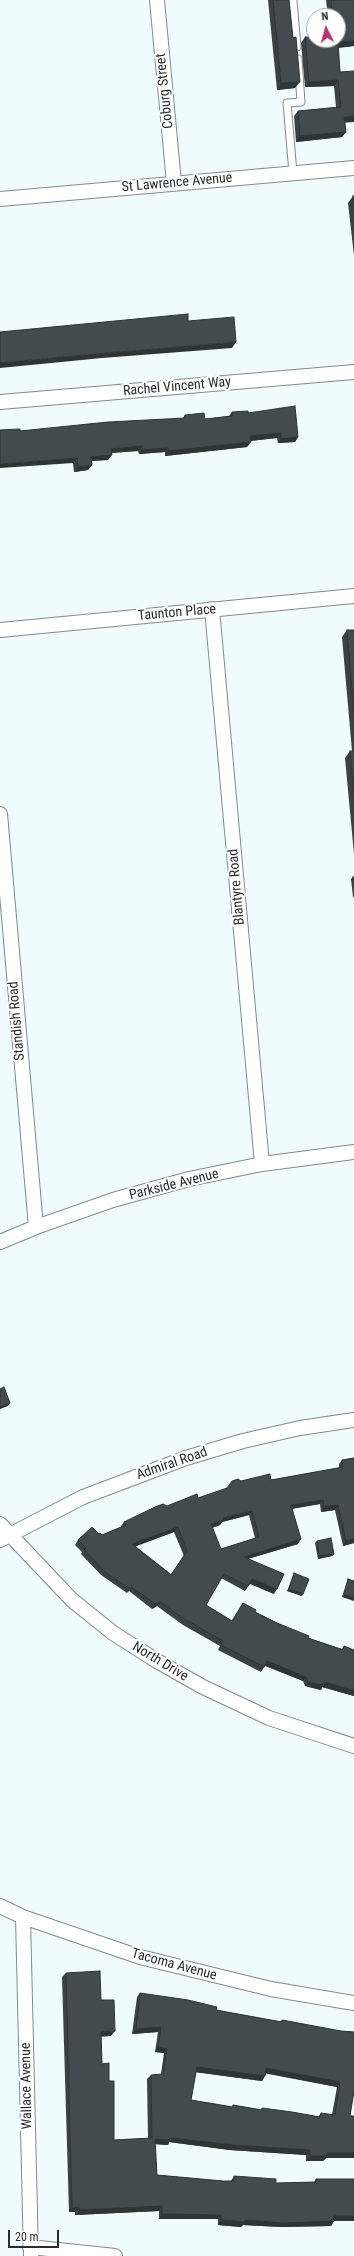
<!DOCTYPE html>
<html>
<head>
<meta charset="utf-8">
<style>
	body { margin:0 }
	#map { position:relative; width:354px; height:2256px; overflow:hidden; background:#f0fbfd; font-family:"Roboto Condensed",sans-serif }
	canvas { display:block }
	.north { position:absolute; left:306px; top:8px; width:40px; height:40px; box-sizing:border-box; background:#fff; border:1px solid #a9abab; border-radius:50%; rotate:354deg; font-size:11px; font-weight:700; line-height:16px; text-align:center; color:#282c2d }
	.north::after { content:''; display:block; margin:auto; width:14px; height:18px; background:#b9316f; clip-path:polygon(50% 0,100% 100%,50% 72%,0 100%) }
	.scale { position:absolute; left:8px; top:2230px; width:51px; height:18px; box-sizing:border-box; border:2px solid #282c2d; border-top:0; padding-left:5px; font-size:12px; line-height:14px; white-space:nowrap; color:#282c2d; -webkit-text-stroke:3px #fff; paint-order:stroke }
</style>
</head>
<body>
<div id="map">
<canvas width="354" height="2256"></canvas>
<div class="north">N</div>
<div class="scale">20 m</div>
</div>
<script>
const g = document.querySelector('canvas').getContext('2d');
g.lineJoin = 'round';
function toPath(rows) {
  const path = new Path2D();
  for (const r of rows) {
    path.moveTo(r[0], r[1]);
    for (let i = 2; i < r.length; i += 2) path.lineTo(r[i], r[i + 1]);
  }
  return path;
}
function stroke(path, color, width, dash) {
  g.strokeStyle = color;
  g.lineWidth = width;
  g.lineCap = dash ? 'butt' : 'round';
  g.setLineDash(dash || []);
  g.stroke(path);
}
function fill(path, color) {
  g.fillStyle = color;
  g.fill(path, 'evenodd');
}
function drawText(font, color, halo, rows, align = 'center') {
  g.font = font + ' "Roboto Condensed",sans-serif';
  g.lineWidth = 4;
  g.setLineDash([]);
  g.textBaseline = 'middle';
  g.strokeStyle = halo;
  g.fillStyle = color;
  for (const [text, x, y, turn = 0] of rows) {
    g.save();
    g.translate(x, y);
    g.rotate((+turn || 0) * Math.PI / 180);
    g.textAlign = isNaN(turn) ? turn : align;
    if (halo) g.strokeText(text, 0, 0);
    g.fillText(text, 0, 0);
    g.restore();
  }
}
const lane = toPath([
	[293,1,297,47],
	[293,173,287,103,301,102,298,59]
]);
const street = toPath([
	[157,0,174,183],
	[0,199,354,168],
	[0,402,354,372],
	[212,609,262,1164],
	[0,630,354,596],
	[0,814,36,1227],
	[0,1242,36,1227,113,1200,189,1179,262,1164,354,1152],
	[0,1524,72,1600,113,1633,157,1661,203,1687,269,1718,354,1746],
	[0,1540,83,1497,186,1458,243,1441,300,1428,354,1420],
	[0,1906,23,1917,140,1957,271,1989,354,2003],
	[23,1917,31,2256],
	[30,2247,115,2256]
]);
const wall = toPath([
	[268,0,289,0,295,88,277,90],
	[326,0,354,0,354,46,338,48,346,132,342,137,296,142,294,116,298,111,336,107,334,86,305,87,301,43,305,37,338,40,338,16,328,16],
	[353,196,354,196,354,256,348,203],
	[232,412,248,413,298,437,295,442,278,443,277,438,251,441,247,447,165,456,165,452,139,454,138,451,112,453,108,460,91,461,92,465,88,470,74,472,73,463,20,431,183,418,185,415,205,419,229,416],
	[347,630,354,630,354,854,345,758,350,751,352,751,342,637],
	[353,877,354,877,354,897,353,897,351,879],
	[354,1458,354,1543,343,1546,335,1510,321,1512,320,1504,292,1509,298,1544,248,1559,274,1594,250,1584,245,1591,221,1578,206,1605,232,1621,243,1603,255,1612,308,1638,342,1649,344,1646,354,1650,354,1696,322,1687,321,1690,305,1686,303,1681,265,1666,261,1672,218,1650,220,1646,183,1625,157,1606,152,1609,129,1591,127,1593,101,1575,81,1554,82,1552,75,1545,78,1540,99,1534,102,1535,121,1527,121,1526,124,1522,167,1506,198,1498,227,1488,241,1481,271,1480,339,1468,339,1464,342,1460],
	[249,1515,255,1538,221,1549,212,1528,220,1525,222,1522],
	[174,1532,184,1556,171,1574,135,1546],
	[317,1541,334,1554,332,1556,318,1559,315,1543],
	[294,1573,302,1596,287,1591,293,1576],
	[348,1579,354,1581,342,1597],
	[66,1973,101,2000,111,2036,101,2036,102,2064,109,2081,114,2140,148,2138,147,2079,151,2075,161,2074,164,2053,155,2052,158,2032,132,2034,137,1997,140,1993,216,2010,281,2022,282,2020,341,2031,354,2032,354,2096,353,2096,350,2116,354,2116,354,2158,326,2158,323,2161,306,2161,306,2155,230,2150,169,2142,168,2145,155,2144,157,2175,223,2181,231,2181,234,2176,276,2183,314,2182,316,2179,354,2179,354,2221,334,2221,331,2226,281,2227,243,2225,241,2227,218,2225,218,2219,159,2219,159,2211,75,2215,75,2212,69,2212,62,1977],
	[196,2072,262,2081,266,2073,337,2087,332,2115,321,2113,318,2117,262,2108,261,2110,233,2105,232,2107,191,2100]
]);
const shadedWall = toPath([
	[354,41,354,46,334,48,338,42],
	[338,80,334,86,305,87,309,82],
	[300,82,295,88,277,90,281,83],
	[354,116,354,122,340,123,344,117],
	[346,132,342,137,296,142,300,136],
	[236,342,232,348,102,358,0,368,0,363,106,353],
	[281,433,277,438,247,441,250,436],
	[298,437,295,442,278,443,281,439],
	[251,442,247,447,165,456,168,451],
	[142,446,138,451,108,453,111,449],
	[168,448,165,452,139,454,142,450],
	[112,455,108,460,87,461,91,457],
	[77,458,73,463,0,468,0,464],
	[92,465,88,470,74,472,78,467],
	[10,1403,8,1406,0,1409,0,1407],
	[323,1500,320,1504,288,1509,291,1505],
	[338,1505,335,1510,321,1512,324,1507],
	[252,1511,249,1515,222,1522,220,1525,208,1529,211,1524,223,1518],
	[178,1527,174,1532,129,1549,132,1544],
	[301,1539,298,1544,240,1561,244,1557],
	[354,1539,354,1543,343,1546,346,1541],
	[334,1554,332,1556,318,1559,319,1556],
	[252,1579,277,1589,274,1594,249,1583],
	[289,1589,303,1594,302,1596,287,1591],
	[344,1594,354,1598,354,1601,342,1597],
	[160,1602,157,1606,152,1609,155,1604],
	[267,1661,306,1677,303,1681,264,1665],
	[308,1682,325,1682,354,1691,354,1696,322,1687,321,1690,305,1686],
	[161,2027,158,2032,132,2034,136,2029],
	[115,2031,111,2036,98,2037,101,2032],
	[158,2047,167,2049,164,2053,155,2052],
	[197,2067,265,2076,262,2081,194,2072],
	[266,2068,340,2082,337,2087,263,2073],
	[171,2138,310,2150,306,2155,230,2150,169,2142,168,2145,152,2144,155,2139],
	[327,2153,354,2153,354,2158,326,2158,323,2161,306,2161,310,2156],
	[162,2206,159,2211,75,2215,79,2210],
	[79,2207,75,2212,69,2212,72,2208],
	[162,2214,221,2215,218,2219,159,2219],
	[334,2216,354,2216,354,2221,331,2221],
	[221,2220,245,2220,334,2221,331,2226,281,2227,243,2225,241,2227,218,2225]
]);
const building = toPath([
	[273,0,289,0,293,38,296,37,300,82,281,83,273,0],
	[331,0,354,0,354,41,338,42,340,72,354,71,354,116,344,117,346,132,300,136,298,111,341,107,338,80,309,82,305,37,314,37,314,40,338,40,338,16,332,16,331,0],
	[353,196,354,196,354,206,353,196],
	[188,314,188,321,234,317,236,342,106,353,0,363,0,332,188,314],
	[295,406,298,437,281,439,281,433,250,436,251,442,168,451,168,448,142,450,142,446,111,449,112,455,91,457,92,465,78,467,77,458,0,464,0,430,20,429,20,431,108,422,185,418,185,415,204,413,205,419,232,416,232,412,248,411,248,413,295,406],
	[347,630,354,630,354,714,347,630],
	[350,751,354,751,354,798,350,751],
	[353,877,354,877,354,886,353,877],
	[4,1387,10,1403,0,1407,0,1389,4,1387],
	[354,1458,354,1539,346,1541,338,1505,324,1507,323,1500,291,1505,301,1539,244,1557,284,1574,277,1589,252,1579,248,1586,224,1574,206,1605,232,1621,243,1603,256,1610,255,1612,277,1623,309,1636,308,1638,343,1650,344,1646,354,1650,354,1691,325,1682,324,1685,308,1682,306,1677,267,1661,264,1667,221,1645,223,1641,186,1620,160,1602,155,1604,132,1587,130,1589,104,1571,84,1549,86,1548,78,1540,92,1527,99,1534,100,1533,102,1535,126,1525,124,1522,155,1507,163,1504,167,1506,197,1494,198,1498,227,1488,232,1481,238,1479,241,1481,270,1474,271,1480,343,1467,342,1460,354,1458],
	[252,1511,259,1537,221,1549,211,1524,224,1520,223,1518,252,1511],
	[178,1527,187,1551,171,1575,132,1544,178,1527],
	[331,1538,334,1554,319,1556,317,1541,331,1538],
	[294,1573,309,1579,303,1594,289,1589,294,1573],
	[348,1579,354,1581,354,1598,344,1594,348,1579],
	[100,1971,101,2000,114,2000,115,2031,101,2032,102,2064,109,2063,109,2081,114,2081,114,2140,152,2138,151,2075,163,2074,167,2049,158,2047,161,2027,136,2029,140,1993,188,2000,217,2007,216,2010,282,2022,282,2020,341,2031,354,2032,354,2091,350,2116,354,2116,354,2153,327,2153,327,2156,310,2156,310,2150,233,2145,171,2138,171,2140,155,2139,157,2175,223,2181,234,2181,234,2176,276,2179,276,2183,316,2182,316,2179,354,2179,354,2216,334,2216,334,2221,284,2223,245,2220,245,2222,221,2220,221,2215,162,2214,162,2206,79,2210,79,2207,72,2208,66,1973,100,1971],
	[197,2067,265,2076,266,2068,340,2082,335,2115,321,2113,320,2117,292,2112,262,2108,262,2110,233,2105,233,2107,191,2100,197,2067]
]);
const streetNames = [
	["Coburg Street",165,91,-96],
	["St Lawrence Avenue",177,183,-5],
	["Rachel Vincent Way",177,387,-5],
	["Taunton Place",177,613,-5],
	["Blantyre Road",237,887,-95],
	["Standish Road",17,1021,-95],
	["Parkside Avenue",174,1185,-14],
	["Admiral Road",172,1464,-19],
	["North Drive",160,1662,31],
	["Tacoma Avenue",174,1965,15],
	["Wallace Avenue",27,2086,-91]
];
stroke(lane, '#808b8d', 9);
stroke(street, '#808b8d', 16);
stroke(lane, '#fff', 7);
stroke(street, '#fff', 14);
fill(wall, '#394143');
fill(shadedWall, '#2e3537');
fill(building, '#424c4e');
stroke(building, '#2e3537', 1);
drawText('14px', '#282c2d', '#fff', streetNames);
</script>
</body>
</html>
